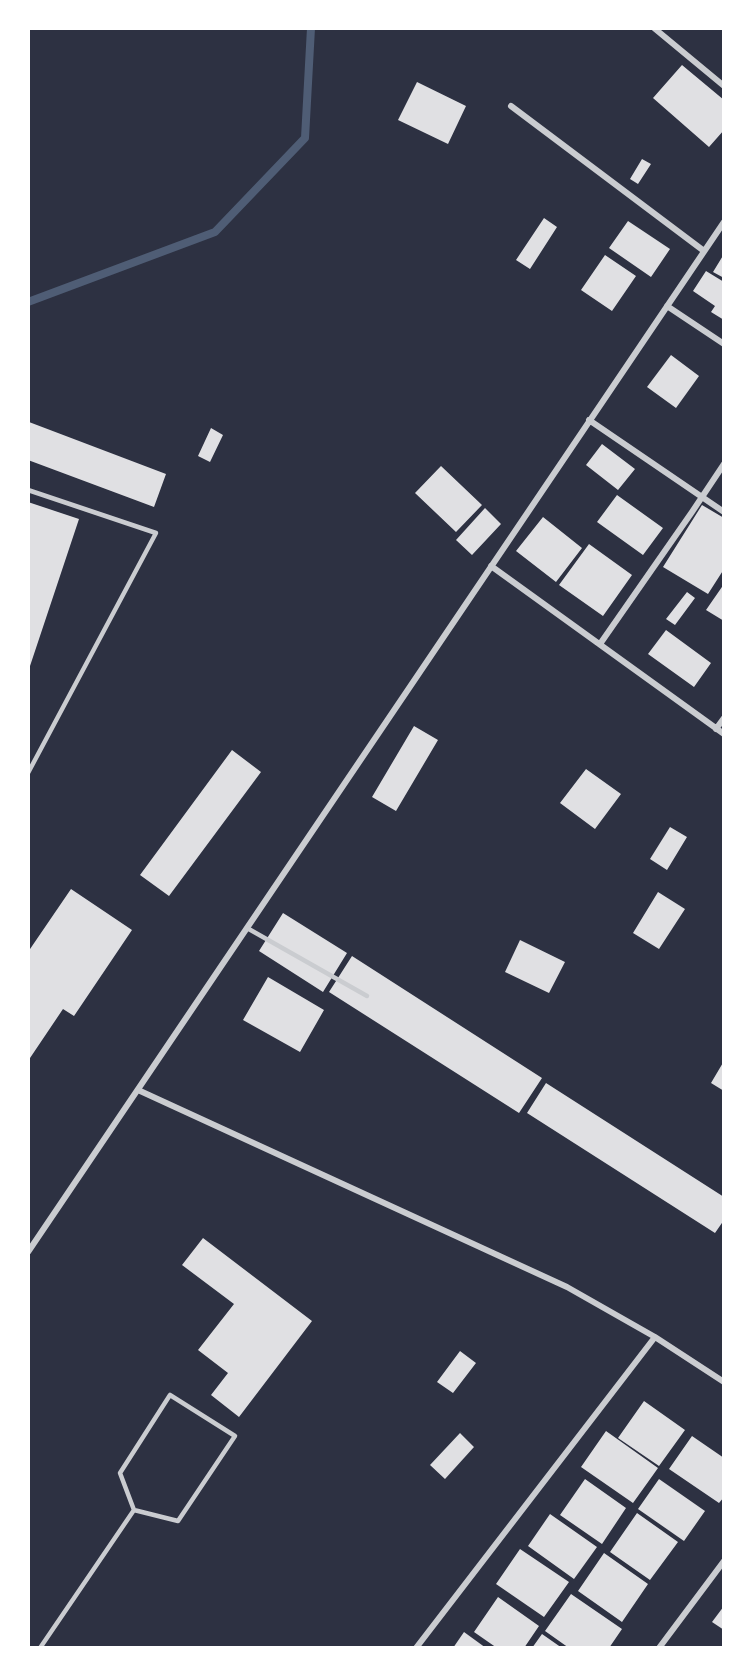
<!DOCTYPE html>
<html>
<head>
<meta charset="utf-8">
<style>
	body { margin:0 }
	#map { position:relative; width:752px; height:1676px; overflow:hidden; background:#2d3142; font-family:"Public Sans",sans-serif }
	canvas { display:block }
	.frame { position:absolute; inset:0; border:30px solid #fff; pointer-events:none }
</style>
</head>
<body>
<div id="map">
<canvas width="752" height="1676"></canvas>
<div class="frame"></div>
</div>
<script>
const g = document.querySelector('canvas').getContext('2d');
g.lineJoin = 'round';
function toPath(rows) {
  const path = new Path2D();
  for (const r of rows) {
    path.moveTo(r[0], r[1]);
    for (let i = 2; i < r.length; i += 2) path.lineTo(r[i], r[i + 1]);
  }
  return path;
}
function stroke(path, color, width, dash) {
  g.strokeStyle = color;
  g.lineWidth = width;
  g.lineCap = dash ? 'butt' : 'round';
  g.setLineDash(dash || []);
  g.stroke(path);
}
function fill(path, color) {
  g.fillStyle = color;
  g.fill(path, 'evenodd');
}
const stream = toPath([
	[28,302,215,232,305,138,311,28]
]);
const building = toPath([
	[682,65,724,100,724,130,709,147,653,98],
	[417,82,466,106,448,144,398,120],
	[642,159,651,164,638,184,630,179],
	[544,218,557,227,530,269,516,260],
	[628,221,670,249,651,277,609,248],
	[724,254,724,278,713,272],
	[605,255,636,276,612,311,581,290],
	[706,271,724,282,724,320,711,312,715,306,693,291],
	[671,355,699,376,676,408,647,387],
	[29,422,166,474,154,507,28,460],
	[211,428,223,435,210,462,198,456],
	[602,444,635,469,618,490,586,465],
	[441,466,482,505,456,532,415,493],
	[617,495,663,528,643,555,597,522],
	[28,502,79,519,29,669,28,669],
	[702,505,724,518,724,569,708,594,663,567],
	[485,508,501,524,472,555,456,540],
	[543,517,582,548,556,582,516,551],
	[589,544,632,575,603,616,559,585],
	[724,584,724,621,706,610],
	[687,592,695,598,675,625,666,619],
	[666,630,711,663,694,687,648,654],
	[414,726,438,740,396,811,372,797],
	[232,750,261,772,169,896,140,875],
	[586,769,621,794,595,829,560,803],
	[670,827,687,837,667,870,650,859],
	[71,889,132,930,74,1016,63,1009,28,1061,28,952],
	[658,892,685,909,659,949,633,933],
	[283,913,347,953,323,992,259,951],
	[520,940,565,962,549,993,505,972],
	[352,956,542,1078,519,1113,329,992],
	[268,977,324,1010,300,1052,243,1020],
	[724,1061,724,1091,711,1083],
	[546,1083,724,1197,724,1220,715,1233,527,1113],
	[203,1238,312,1321,239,1417,211,1395,228,1373,198,1350,234,1304,182,1265],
	[460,1351,476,1363,453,1393,437,1382],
	[644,1401,685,1430,659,1466,618,1438],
	[606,1431,658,1468,633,1503,581,1467],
	[460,1433,474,1447,445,1479,430,1465],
	[692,1436,724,1458,724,1497,719,1503,669,1469],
	[585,1479,626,1508,602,1544,560,1515],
	[659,1479,705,1511,684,1541,638,1509],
	[637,1513,678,1542,650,1580,610,1552],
	[550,1514,597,1547,574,1579,528,1546],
	[520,1549,569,1582,544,1617,496,1584],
	[604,1553,648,1584,622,1622,578,1591],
	[571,1594,622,1629,609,1648,569,1648,545,1631],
	[498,1597,539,1626,524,1648,497,1648,474,1632],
	[724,1606,724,1630,712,1622],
	[464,1632,486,1648,453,1648],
	[542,1634,562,1648,532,1648]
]);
const service = toPath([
	[28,490,156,533,28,773],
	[247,928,367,996],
	[170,1395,235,1436,178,1521,134,1510,120,1473,170,1395],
	[40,1648,134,1510]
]);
const minor = toPath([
	[654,28,724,86],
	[511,106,704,251],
	[667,306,724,344],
	[589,420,724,512],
	[491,566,724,734],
	[600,644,692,512,724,464],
	[716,729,724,718],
	[138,1090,567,1287,655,1337],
	[28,1252,724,222],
	[416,1648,655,1337,724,1382],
	[659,1648,724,1561]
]);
stroke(stream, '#4f5d75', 8);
fill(building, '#e0e0e3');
stroke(service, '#caccd0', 4.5);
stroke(minor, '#caccd0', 6);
</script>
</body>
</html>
